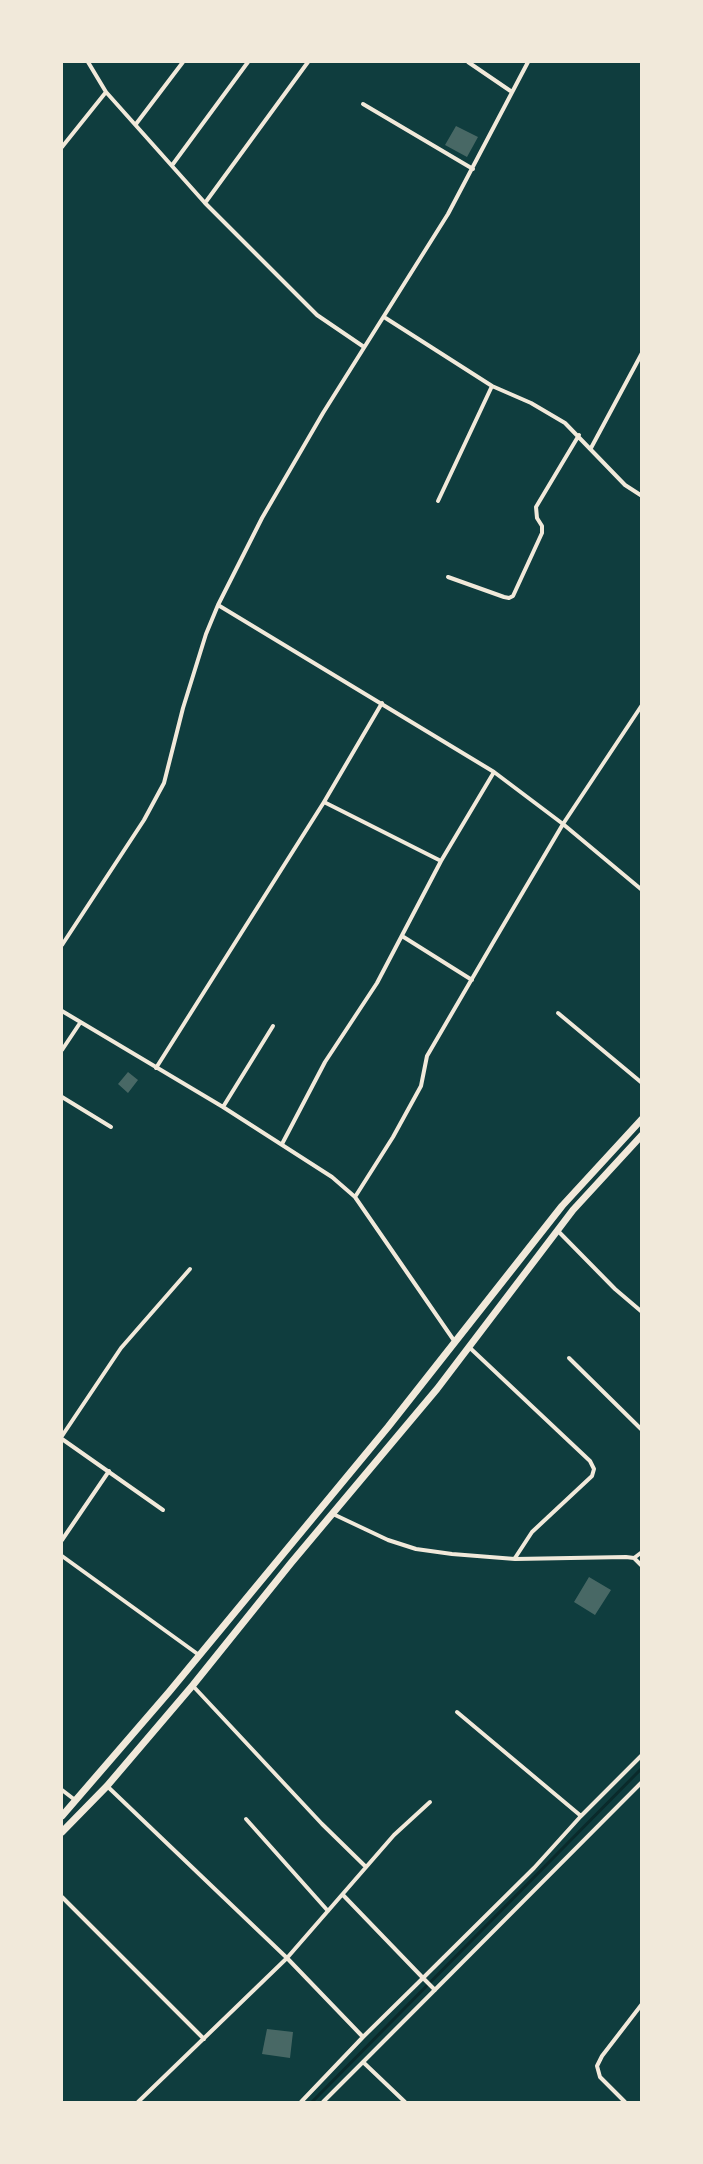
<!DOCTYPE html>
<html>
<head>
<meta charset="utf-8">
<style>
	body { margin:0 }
	#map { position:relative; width:703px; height:2164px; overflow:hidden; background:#0f3d3e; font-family:"Zilla Slab",serif }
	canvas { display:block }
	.frame { position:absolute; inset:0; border:63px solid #f1e9da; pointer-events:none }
</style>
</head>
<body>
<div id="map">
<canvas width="703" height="2164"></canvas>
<div class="frame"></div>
</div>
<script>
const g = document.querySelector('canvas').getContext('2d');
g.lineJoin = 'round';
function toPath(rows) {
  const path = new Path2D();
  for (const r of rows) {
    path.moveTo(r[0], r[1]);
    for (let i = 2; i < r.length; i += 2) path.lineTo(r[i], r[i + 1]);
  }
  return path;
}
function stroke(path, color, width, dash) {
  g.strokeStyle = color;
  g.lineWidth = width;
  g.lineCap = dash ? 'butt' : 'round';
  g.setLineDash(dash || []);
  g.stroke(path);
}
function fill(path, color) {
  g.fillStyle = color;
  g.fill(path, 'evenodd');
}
const stream = toPath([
	[312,2102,642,1768]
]);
const building = toPath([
	[456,126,478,137,467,157,445,145],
	[128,1072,138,1080,128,1093,118,1084],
	[589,1577,611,1590,595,1615,574,1602],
	[267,2029,293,2032,290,2058,262,2054]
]);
const minor = toPath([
	[88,62,106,92,205,203,317,315,364,347],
	[468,62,512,92],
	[363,104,473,169],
	[136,124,183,62],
	[62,147,106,92],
	[173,164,248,62],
	[205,203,308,62],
	[384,317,492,386,531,403,565,423,625,485,642,496],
	[591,448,642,353],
	[438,501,492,386],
	[448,577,504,597,509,598,513,596,542,533,542,526,537,518,536,507,579,435],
	[218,605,494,772,563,824,642,890],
	[324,802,441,861],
	[402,936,472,980],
	[62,945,144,820,164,783,183,708,206,634,218,605,262,518,323,413,448,214,528,62],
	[62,1011,223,1107,332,1177,355,1197,455,1342],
	[558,1013,642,1083],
	[62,1050,80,1023],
	[156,1068,324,802,382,703],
	[62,1097,111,1127],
	[223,1107,273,1026],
	[282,1144,325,1062,377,983,441,861,494,772],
	[355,1197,393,1137,421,1086,427,1056,494,941,563,824,642,705],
	[558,1231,615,1289,642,1312],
	[469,1347,590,1461,594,1469,592,1476,532,1532,515,1558],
	[569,1358,642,1430],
	[62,1436,121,1348,190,1269],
	[62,1439,163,1510],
	[333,1514,388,1540,416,1549,452,1554,515,1559,626,1557,634,1558,642,1566],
	[62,1540,109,1471],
	[62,1556,199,1655],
	[634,1558,642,1552],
	[193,1686,322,1824,366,1867],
	[457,1712,581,1816,642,1755],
	[107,1786,287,1958,363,2037,301,2102],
	[62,1790,75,1800],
	[246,1819,328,1911],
	[343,1895,423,1978,363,2037],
	[62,1897,204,2039],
	[435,1990,423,1978,534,1868,581,1816],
	[363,2062,642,1782],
	[138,2102,287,1958,394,1835,430,1802],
	[323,2102,363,2062,405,2102],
	[625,2102,600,2077,597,2066,602,2056,642,2004]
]);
const trunk = toPath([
	[62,1816,169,1692,388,1427,562,1206,642,1119],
	[62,1832,107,1786,193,1685,291,1563,437,1389,573,1210,642,1135]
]);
stroke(stream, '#0a2a2b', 3);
fill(building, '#486865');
stroke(minor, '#f1e9da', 4);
stroke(trunk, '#f1e9da', 7);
</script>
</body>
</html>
